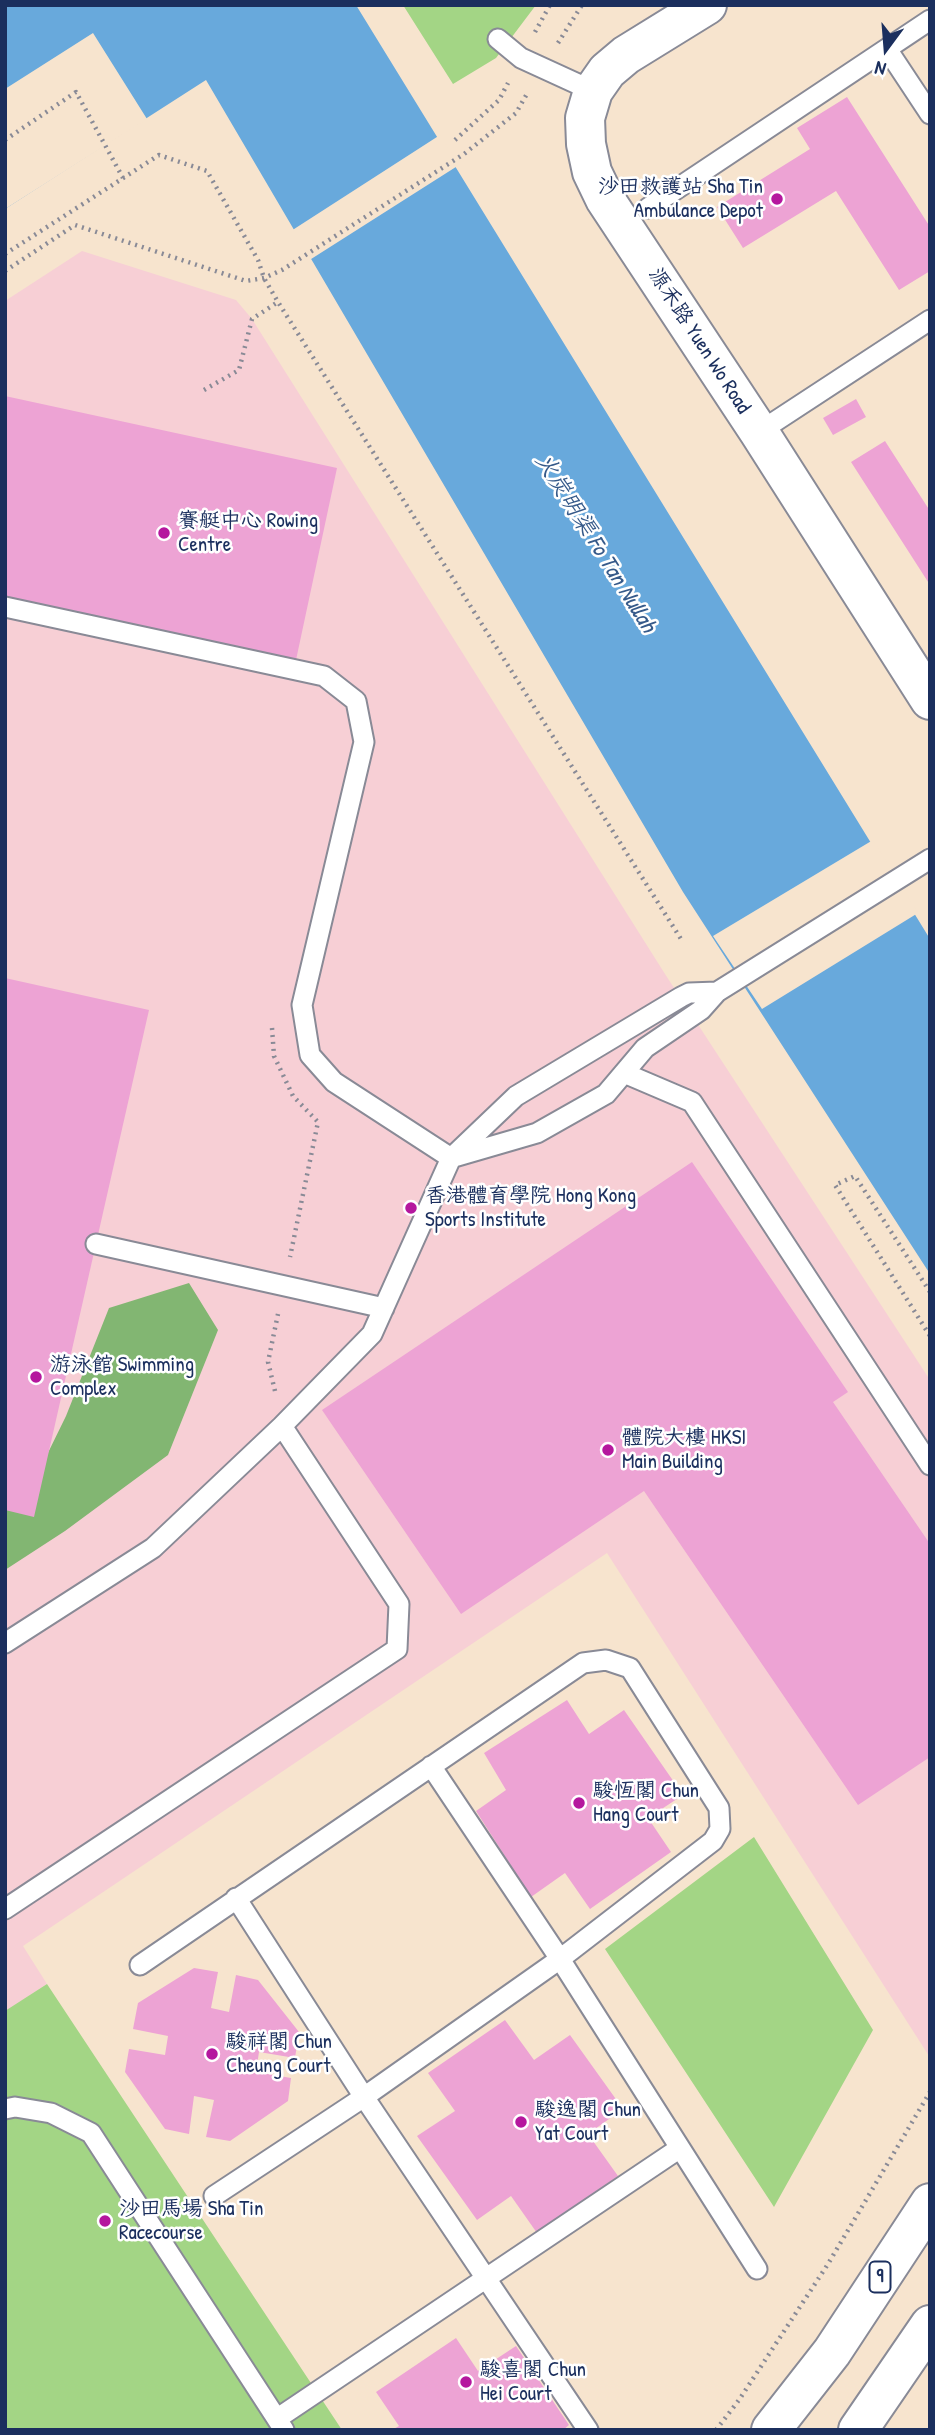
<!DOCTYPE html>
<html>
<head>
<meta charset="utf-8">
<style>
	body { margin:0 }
	#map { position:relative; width:935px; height:2435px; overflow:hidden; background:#f7e4ce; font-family:"Patrick Hand",sans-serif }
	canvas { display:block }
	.frame { position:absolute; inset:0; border:7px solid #1b2f5e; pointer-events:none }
	.north { position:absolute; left:851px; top:14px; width:70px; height:70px; -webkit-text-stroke:5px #fff; paint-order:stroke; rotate:196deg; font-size:19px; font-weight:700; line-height:28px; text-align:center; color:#1b2f5e }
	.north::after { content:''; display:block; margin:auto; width:24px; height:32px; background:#1b2f5e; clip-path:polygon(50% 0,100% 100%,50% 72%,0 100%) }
</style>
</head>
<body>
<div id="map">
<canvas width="935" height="2435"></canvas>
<div class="frame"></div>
<div class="north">N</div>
</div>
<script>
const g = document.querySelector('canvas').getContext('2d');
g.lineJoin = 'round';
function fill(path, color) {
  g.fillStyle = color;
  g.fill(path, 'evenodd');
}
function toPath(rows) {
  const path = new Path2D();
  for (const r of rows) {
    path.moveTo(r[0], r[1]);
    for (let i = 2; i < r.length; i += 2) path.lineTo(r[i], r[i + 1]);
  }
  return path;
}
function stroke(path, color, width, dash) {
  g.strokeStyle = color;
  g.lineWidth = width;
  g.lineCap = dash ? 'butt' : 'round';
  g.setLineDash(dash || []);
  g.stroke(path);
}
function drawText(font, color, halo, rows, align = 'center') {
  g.font = font + ' "Patrick Hand","LXGW WenKai TC",sans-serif';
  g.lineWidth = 5;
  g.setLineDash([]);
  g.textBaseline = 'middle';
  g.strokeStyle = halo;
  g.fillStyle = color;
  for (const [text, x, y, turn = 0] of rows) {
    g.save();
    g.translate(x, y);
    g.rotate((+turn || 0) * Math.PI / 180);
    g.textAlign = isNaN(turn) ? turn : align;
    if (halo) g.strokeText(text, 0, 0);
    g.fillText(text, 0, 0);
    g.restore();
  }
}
const built = toPath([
	[82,251,236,300,252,319,665,974,930,1380,929,2056,607,1553,23,1946,47,1984,5,2012,5,301]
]);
const green = toPath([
	[403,5,536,5,496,58,453,84],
	[754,1837,873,2030,774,2207,605,1949],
	[47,1984,342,2430,5,2430,5,2011]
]);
const forest = toPath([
	[189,1283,218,1330,168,1455,65,1531,5,1570,5,1508,20,1510,66,1416,109,1308]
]);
const water = toPath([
	[5,5,356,5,930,939,930,1274,683,892,206,80,5,209]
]);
const pier = toPath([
	[93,33,147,119,5,209,5,89],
	[440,135,459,165,308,261,291,231],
	[873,840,918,913,762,1009,713,936]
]);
const building = toPath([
	[847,97,930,227,930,271,899,290,836,191,743,248,717,207,810,149,797,128],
	[5,396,337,468,296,660,5,597],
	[856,399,866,417,833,435,823,418],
	[885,441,930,511,930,585,851,462],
	[5,978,149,1010,34,1517,5,1510],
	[692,1162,848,1392,833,1402,930,1544,930,1757,858,1805,644,1491,461,1614,322,1410],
	[567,1700,589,1734,624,1710,683,1795,648,1818,671,1852,590,1909,565,1873,531,1897,476,1811,506,1790,484,1753],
	[194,1968,218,1972,211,2008,229,2012,236,1975,258,1980,299,2032,295,2058,259,2052,256,2072,291,2078,288,2101,230,2141,206,2137,214,2100,194,2096,189,2134,165,2129,125,2072,129,2049,165,2055,168,2036,133,2029,138,2003],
	[505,2020,534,2060,570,2035,623,2109,588,2134,618,2176,537,2233,511,2196,477,2220,417,2136,455,2111,428,2073],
	[456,2338,478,2371,516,2346,569,2425,563,2430,392,2430,399,2426,376,2392]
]);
const path = toPath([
	[535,32,550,5],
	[558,43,582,5],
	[5,140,76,92,123,178],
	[455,140,499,100,508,83],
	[5,254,159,155,207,171,258,260,264,278,278,302,681,939],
	[5,271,75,225,246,281,264,278,282,270,464,154,516,113,528,92],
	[204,390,239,370,252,319,278,302],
	[272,1028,274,1056,293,1096,318,1122,290,1257],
	[930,1292,855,1176,835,1185,930,1336],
	[275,1391,268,1362,278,1314],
	[716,2430,739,2400,828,2264,930,2092]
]);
const lane = toPath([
	[498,39,521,58,593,91],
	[887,49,930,114],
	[648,208,930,20],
	[759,432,930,320],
	[5,607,324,676,356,701,364,742,302,1005,310,1055,334,1082,451,1158,537,1133,606,1094,645,1048,701,1010,717,992,930,859],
	[624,1073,692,1102,930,1465],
	[96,1244,384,1308],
	[5,1643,153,1548,282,1426,372,1334,451,1158,516,1096,681,997,689,993,717,992],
	[431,1766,560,1959,757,2269],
	[236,1898,364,2097,588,2430],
	[5,1909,397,1649,399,1604,282,1426],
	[140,1965,583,1663,606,1660,630,1668,719,1808,720,1829,713,1841,560,1959,364,2097,214,2196],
	[5,2109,15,2107,51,2113,91,2133,284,2430],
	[278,2418,680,2148]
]);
const street = toPath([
	[707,5,626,55,607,71,593,91,585,118,586,144,592,172,605,199,759,432,930,700]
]);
const highway = toPath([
	[771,2430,832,2352,930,2203],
	[858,2430,930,2325]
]);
const markers = [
	[777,199,7,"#b5179e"],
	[164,533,7,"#b5179e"],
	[411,1208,7,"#b5179e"],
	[36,1377,7,"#b5179e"],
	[608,1450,7,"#b5179e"],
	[579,1803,7,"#b5179e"],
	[212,2054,7,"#b5179e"],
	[521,2122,7,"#b5179e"],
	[105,2221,7,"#b5179e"],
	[466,2382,7,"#b5179e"]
];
const shields = [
	[880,2277,21]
];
const shieldNames = [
	["9",880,2277]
];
const poiNames = [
	["沙田救護站 Sha Tin",763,187,"right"],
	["Ambulance Depot",763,211,"right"],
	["賽艇中心 Rowing",178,521],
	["Centre",178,545],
	["香港體育學院 Hong Kong",425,1196],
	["Sports Institute",425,1220],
	["游泳館 Swimming",50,1365],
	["Complex",50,1389],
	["體院大樓 HKSI",622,1438],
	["Main Building",622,1462],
	["駿恆閣 Chun",593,1791],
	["Hang Court",593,1815],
	["駿祥閣 Chun",226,2042],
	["Cheung Court",226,2066],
	["駿逸閣 Chun",535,2110],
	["Yat Court",535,2134],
	["沙田馬場 Sha Tin",119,2209],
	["Racecourse",119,2233],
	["駿喜閣 Chun",480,2370],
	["Hei Court",480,2394]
];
const streetNames = [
	["源禾路 Yuen Wo Road",699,341,57]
];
const waterNames = [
	["火炭明渠 Fo Tan Nullah",595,543,58]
];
fill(built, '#f7cfd5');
fill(green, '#a3d585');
fill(forest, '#82b672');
fill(water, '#68a9dc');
fill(pier, '#f7e4ce');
fill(building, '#eda3d4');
stroke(lane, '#898a96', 23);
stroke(street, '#898a96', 42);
stroke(highway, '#898a96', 42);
stroke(path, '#898a96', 4.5, [2, 5]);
stroke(lane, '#fff', 19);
stroke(street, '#fff', 38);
stroke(highway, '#fff', 38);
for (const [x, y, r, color] of markers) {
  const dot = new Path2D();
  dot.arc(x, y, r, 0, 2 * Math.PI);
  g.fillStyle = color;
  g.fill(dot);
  stroke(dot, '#fff', 2.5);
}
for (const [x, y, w] of shields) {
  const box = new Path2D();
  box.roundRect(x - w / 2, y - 15.5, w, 31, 5);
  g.fillStyle = '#fff';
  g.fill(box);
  stroke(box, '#1b2f5e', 2);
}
drawText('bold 19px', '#1b2f5e', null, shieldNames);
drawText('21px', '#1b2f5e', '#fff', poiNames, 'left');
drawText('21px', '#1b2f5e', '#fff', streetNames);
drawText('italic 23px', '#365a8a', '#fff', waterNames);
</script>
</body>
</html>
